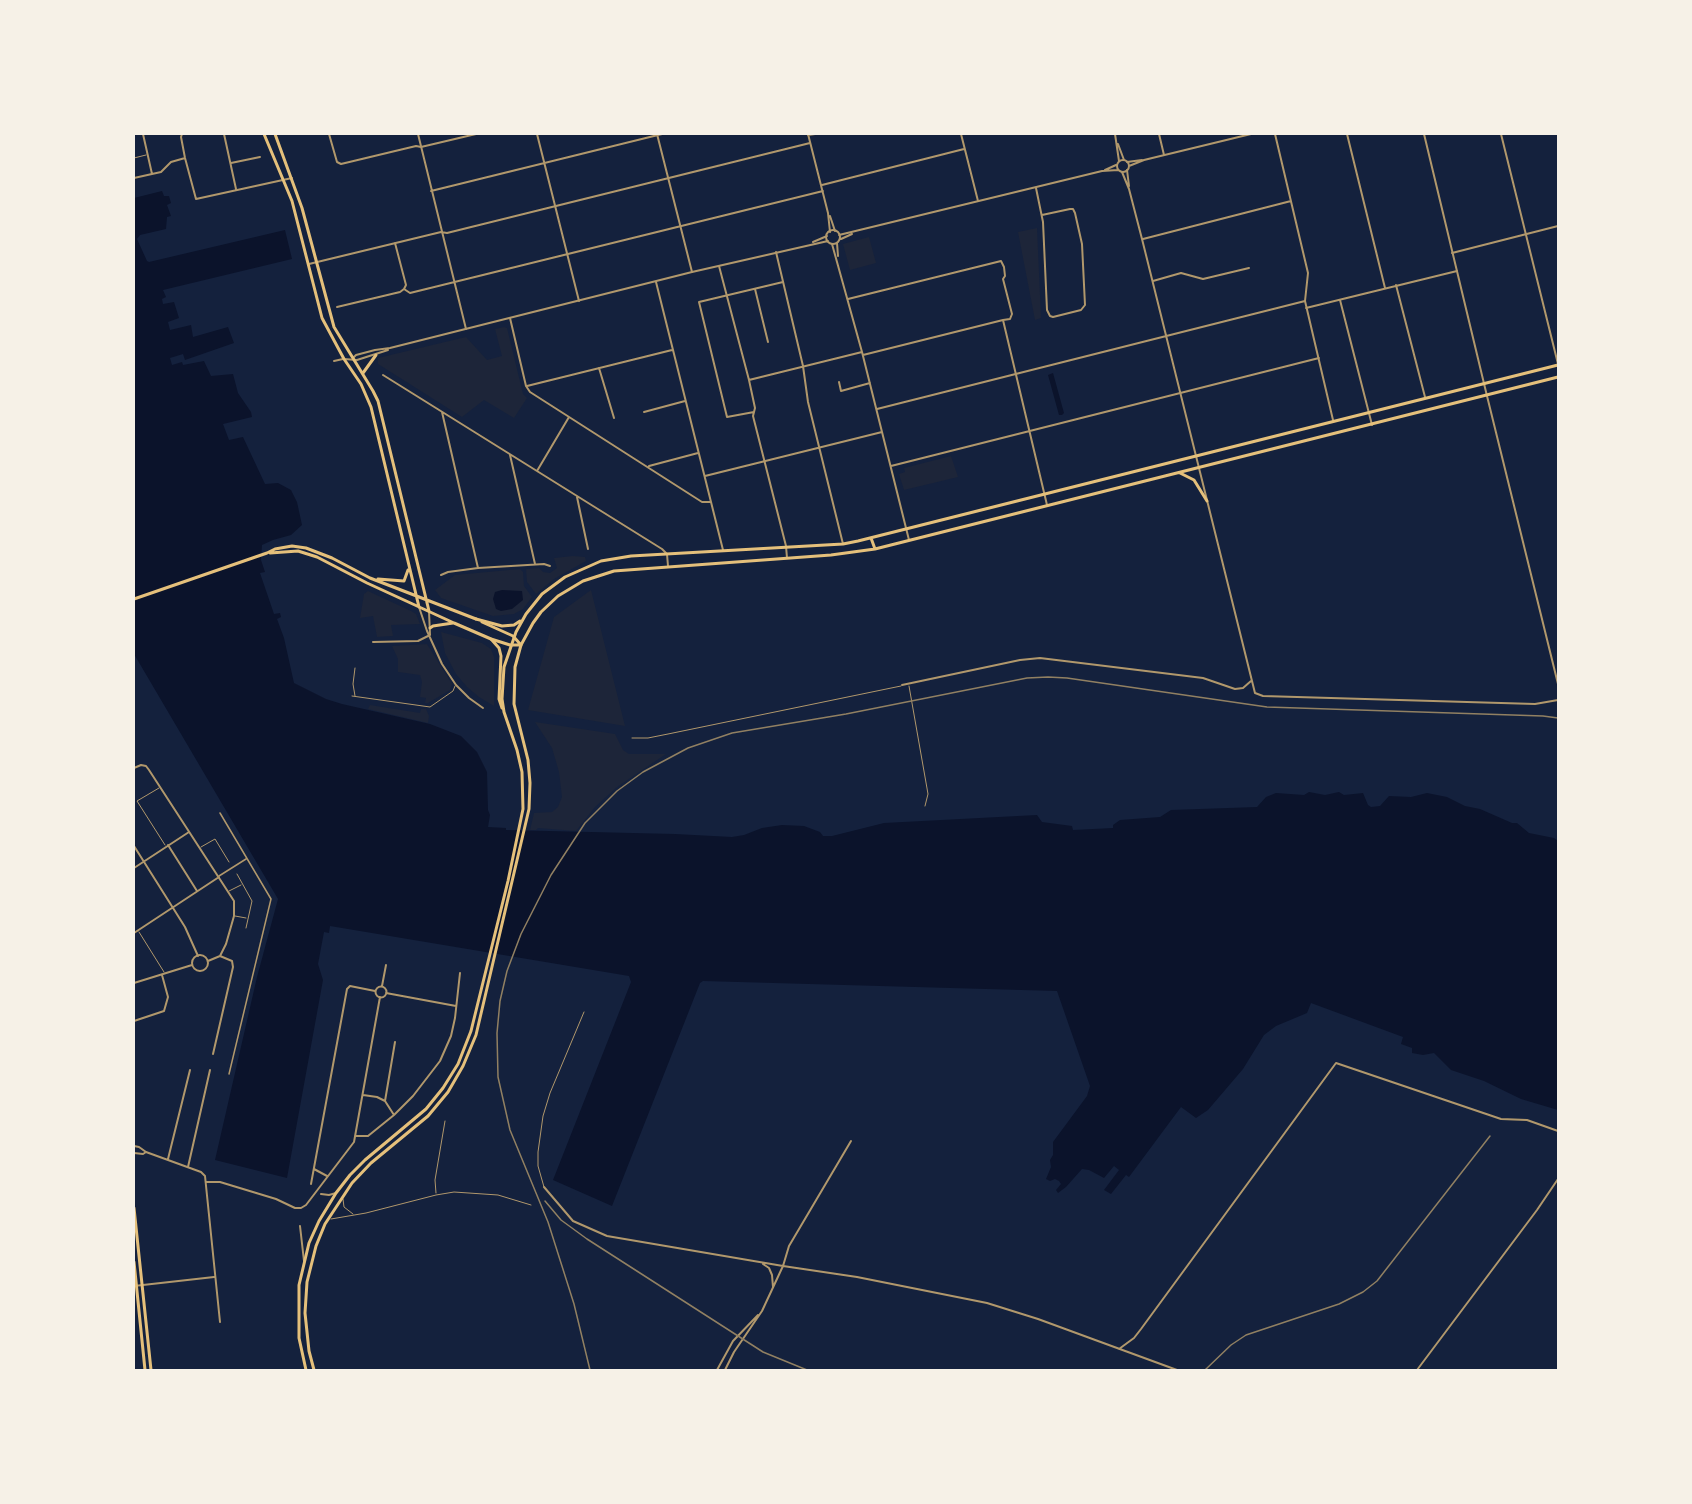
<!DOCTYPE html>
<html>
<head>
<meta charset="utf-8">
<style>
	body { margin:0 }
	#map { position:relative; width:1692px; height:1504px; overflow:hidden; background:#14213d; font-family:"Titillium Web",sans-serif }
	canvas { display:block }
	.frame { position:absolute; inset:0; border:135px solid #f6f1e7; pointer-events:none }
</style>
</head>
<body>
<div id="map">
<canvas width="1692" height="1504"></canvas>
<div class="frame"></div>
</div>
<script>
const g = document.querySelector('canvas').getContext('2d');
g.lineJoin = 'round';
function fill(path, color) {
  g.fillStyle = color;
  g.fill(path, 'evenodd');
}
function toPath(rows) {
  const path = new Path2D();
  for (const r of rows) {
    if (r.length === 3) {
      path.moveTo(r[0] + r[2], r[1]);
      path.arc(r[0], r[1], r[2], 0, 2 * Math.PI);
      continue;
    }
    path.moveTo(r[0], r[1]);
    for (let i = 2; i < r.length; i += 2) path.lineTo(r[i], r[i + 1]);
  }
  return path;
}
function stroke(path, color, width, dash) {
  g.strokeStyle = color;
  g.lineWidth = width;
  g.lineCap = dash ? 'butt' : 'round';
  g.setLineDash(dash || []);
  g.stroke(path);
}
const green = toPath([
	[1037,228,1041,318,1035,320,1018,232],
	[869,237,876,263,850,270,843,244],
	[504,327,507,328,523,394,527,398,514,418,484,400,462,417,378,364,378,358,466,337,487,360,502,356,495,329],
	[951,456,958,477,904,490,899,474,905,472,904,468],
	[573,556,585,557,586,561,554,579,536,594,527,582,526,569,539,568,543,572,550,573,557,568,554,558],
	[520,569,523,572,524,586,532,597,523,609,514,614,493,616,441,598,435,590,455,575],
	[591,590,625,726,528,710,554,617],
	[368,591,411,611,416,614,420,624,391,625,393,636,377,637,373,616,360,618,364,594],
	[441,632,482,643,491,649,494,657,494,706,479,697,467,687,456,674,445,653],
	[427,644,452,684,450,690,428,703,425,703,426,698,420,697,422,682,420,675,398,672,398,659,392,646],
	[370,705,420,713,421,709,426,709,429,716,428,723,368,709],
	[535,722,615,734,623,750,629,754,666,754,617,787,595,807,576,831,538,828,536,830,530,830,534,813,552,812,558,807,562,797,559,772,552,748]
]);
const water = toPath([
	[162,191,164,196,169,196,171,203,167,205,171,216,167,217,166,229,140,235,137,239,147,261,149,262,285,230,292,259,163,290,166,297,162,299,163,304,174,302,179,318,168,322,170,330,191,325,193,337,228,327,234,343,185,360,183,354,170,358,172,365,182,362,183,365,204,361,211,376,233,374,238,393,251,412,252,417,223,424,229,440,243,437,265,484,278,483,291,490,297,502,302,525,291,535,273,540,262,545,261,560,265,572,260,573,274,614,280,613,281,617,277,619,284,638,294,683,326,699,342,704,430,724,461,736,477,752,487,772,488,810,490,815,488,827,506,828,506,830,675,834,732,837,744,835,762,828,782,825,804,826,820,832,823,836,832,836,884,823,1037,815,1042,822,1072,826,1073,830,1113,828,1113,825,1120,820,1160,817,1171,810,1257,807,1266,797,1276,793,1304,795,1309,792,1325,795,1339,792,1344,795,1363,793,1368,805,1371,807,1380,806,1389,796,1411,797,1427,793,1447,797,1465,806,1480,809,1512,823,1517,823,1529,833,1554,838,1558,841,1558,1110,1521,1099,1484,1081,1451,1070,1434,1053,1423,1055,1412,1053,1412,1048,1401,1044,1403,1037,1311,1003,1307,1013,1276,1026,1264,1035,1243,1069,1208,1110,1196,1118,1181,1107,1129,1177,1126,1175,1111,1194,1104,1190,1119,1170,1114,1166,1104,1178,1089,1170,1082,1169,1066,1187,1058,1193,1056,1190,1061,1184,1059,1181,1055,1179,1050,1181,1046,1179,1051,1167,1050,1160,1053,1155,1053,1142,1087,1096,1090,1086,1057,991,703,981,700,983,612,1206,553,1180,631,982,629,976,330,926,329,933,324,932,318,964,323,980,287,1178,215,1160,257,977,278,899,134,654,134,198],
	[1053,373,1064,413,1062,415,1059,415,1048,375],
	[502,590,522,591,523,600,512,609,501,611,496,609,493,599,495,592]
]);
const service = toPath([
	[134,158,146,155],
	[355,668,353,684,355,696],
	[909,686,928,794,925,806],
	[352,696,430,707,453,691,455,686],
	[632,738,648,738,668,734,901,686],
	[159,788,137,801,165,845],
	[201,847,215,839,229,862],
	[237,874,252,901,246,928],
	[229,891,241,885],
	[235,916,246,918],
	[139,932,164,972],
	[544,1187,538,1166,538,1152,543,1116,550,1093,584,1012],
	[436,1193,435,1180,445,1121],
	[343,1199,344,1207,353,1214],
	[331,1219,366,1213,436,1195,454,1192,498,1195,531,1205]
]);
const pedestrian = toPath([
	[220,813,271,899,229,1074],
	[219,876,246,859]
]);
const minor = toPath([
	[143,134,152,174],
	[182,134,181,137,185,158,196,199,292,178],
	[224,134,236,189],
	[329,134,337,162,341,164,416,146,421,147,476,134],
	[418,134,466,329],
	[537,134,579,301],
	[657,134,692,272],
	[808,134,828,213,830,232],
	[961,134,978,201],
	[1115,134,1119,161],
	[1159,134,1164,155],
	[1275,134,1308,273,1305,301,1333,420],
	[1347,134,1385,288],
	[1501,134,1558,364],
	[808,135,815,134],
	[1118,144,1124,160],
	[231,163,260,157],
	[1127,170,1129,186],
	[1122,172,1129,189,1142,239,1255,693,1263,696,1535,704,1558,700],
	[134,178,161,172,171,162,185,158],
	[822,185,964,149],
	[1036,188,1043,222,1047,310,1050,316,1053,317,1081,310,1085,305,1082,244,1075,213,1073,209,1070,209,1042,215],
	[431,191,662,134],
	[830,216,835,231],
	[1143,239,1291,201],
	[837,243,838,256],
	[832,244,862,352,909,540],
	[776,252,803,366,808,402,843,544],
	[1452,253,1558,226],
	[309,264,441,232,447,233,810,143],
	[719,266,749,380,755,408,753,416,786,546,787,558],
	[1153,281,1181,273,1203,279,1249,268],
	[656,282,723,550],
	[1396,285,1425,397],
	[404,289,410,293,823,191],
	[755,289,768,342],
	[848,299,1001,261,1004,267,1005,276,1003,279,1012,314,1010,319,1003,320,1047,505],
	[1340,300,1372,425],
	[337,307,400,292,404,289,406,285,395,243],
	[1306,308,1457,271],
	[510,318,526,386,530,392,702,502,710,502],
	[863,355,1003,320],
	[334,361,343,359],
	[599,368,614,418],
	[383,375,662,549,667,554,668,566],
	[749,380,862,352],
	[839,382,841,391,870,383],
	[527,386,672,350],
	[1487,396,1558,684],
	[877,409,1305,301],
	[442,412,478,568],
	[644,412,685,401],
	[754,412,727,417,699,302,783,282],
	[510,455,535,564],
	[649,466,698,453],
	[891,466,1319,358],
	[537,471,569,417],
	[705,476,882,432],
	[577,497,588,549],
	[441,575,448,572,478,568,544,564,550,566],
	[419,607,427,631,442,664,456,685,469,698,483,708],
	[429,611,430,635],
	[373,642,418,641,430,635],
	[902,685,1020,660,1040,658,1203,678,1235,689,1243,688,1251,681],
	[134,768,141,765,146,766,149,770,234,901,234,916,226,944,220,956,208,961],
	[168,845,197,891],
	[134,846,185,927,198,956],
	[134,868,189,832],
	[134,933,219,877],
	[200,963,8],
	[134,983,192,965],
	[382,986,386,965],
	[381,992,5.5],
	[386,993,456,1006],
	[134,1021,164,1011,168,997,162,975],
	[213,1054,233,967,232,961,220,956],
	[363,1095,377,1097,385,1101,394,1115],
	[385,1101,395,1042],
	[355,1136,368,1136,394,1115,413,1096,440,1061,451,1036,455,1018,460,973],
	[134,1146,139,1147,146,1152,201,1172,205,1176,220,1322],
	[134,1153,143,1154,146,1152],
	[168,1159,190,1070],
	[188,1167,210,1070],
	[314,1169,327,1176],
	[206,1182,220,1182,276,1199,295,1208,301,1208,306,1205,354,1142,380,997],
	[311,1184,347,989,350,986,375,991],
	[544,1187,573,1221,607,1236,783,1266,857,1277,987,1303,1038,1319,1177,1370],
	[321,1194,329,1195,336,1193],
	[300,1226,304,1261],
	[763,1264,769,1268,772,1275,773,1287],
	[134,1286,214,1277],
	[1119,1349,1134,1338,1141,1329,1336,1063,1501,1119,1527,1120,1558,1131],
	[717,1370,733,1341,758,1315],
	[725,1370,734,1352,762,1311,783,1266,789,1246,851,1141],
	[1417,1370,1537,1210,1558,1179]
]);
const tertiary = toPath([
	[1424,134,1487,396],
	[1123,166,6],
	[1127,162,1142,160],
	[1129,166,1144,160,1251,134],
	[1105,170,1116,165],
	[833,237,7],
	[839,235,1102,171,1118,170],
	[841,239,852,234],
	[813,242,827,236],
	[353,358,356,355,375,350,390,348,692,272,828,241],
	[344,359,357,360,388,350]
]);
const secondary = toPath([
	[264,134,292,201,322,318,344,359,361,384,371,407,419,607],
	[275,134,302,208,334,327,373,391,378,401,429,611],
	[363,373,376,355],
	[270,553,298,551,317,557,367,583,454,623,491,639,510,645,521,645],
	[378,579,404,581,408,570],
	[134,599,267,553,275,549,292,546,306,548,332,558,370,578,476,619],
	[482,622,513,636,521,645],
	[430,628,433,626,453,623],
	[134,1208,151,1370],
	[134,1262,145,1370]
]);
const trunk = toPath([
	[1180,473,1194,480,1207,501],
	[871,538,875,549],
	[476,619,502,626,514,625,520,621],
	[491,639,499,648,501,656,499,699,502,708],
	[306,1370,299,1338,299,1285,309,1243,319,1221,336,1193,350,1175,365,1160,426,1109,443,1088,458,1064,471,1031,508,881,523,809,522,772,517,750,504,712,502,699,504,667,516,632,526,614,542,594,565,577,601,561,631,556,843,544,858,541,1558,365],
	[314,1370,309,1351,305,1313,307,1282,316,1246,325,1224,352,1183,371,1163,428,1116,448,1092,463,1066,476,1035,529,809,530,783,528,760,514,704,515,667,521,645,533,623,541,612,558,596,583,581,614,571,831,555,875,549,1558,377]
]);
const rail = toPath([
	[545,1201,561,1220,587,1239,763,1352,807,1370],
	[590,1370,574,1304,548,1222,510,1130,498,1077,497,1033,500,1001,507,971,521,934,551,875,585,823,617,791,643,772,688,748,732,733,846,714,1027,678,1048,677,1067,678,1267,707,1543,716,1558,718],
	[1205,1370,1231,1345,1246,1335,1339,1304,1363,1292,1377,1281,1490,1136]
]);
fill(green, '#1d2539');
fill(water, '#0b132b');
stroke(service, '#b1986c', 1);
stroke(pedestrian, '#b1986c', 1.5);
stroke(minor, '#b1986c', 2);
stroke(tertiary, '#b1986c', 2);
stroke(secondary, '#e5c07b', 3);
stroke(trunk, '#e5c07b', 3);
stroke(rail, '#918062', 1.5);
</script>
</body>
</html>
